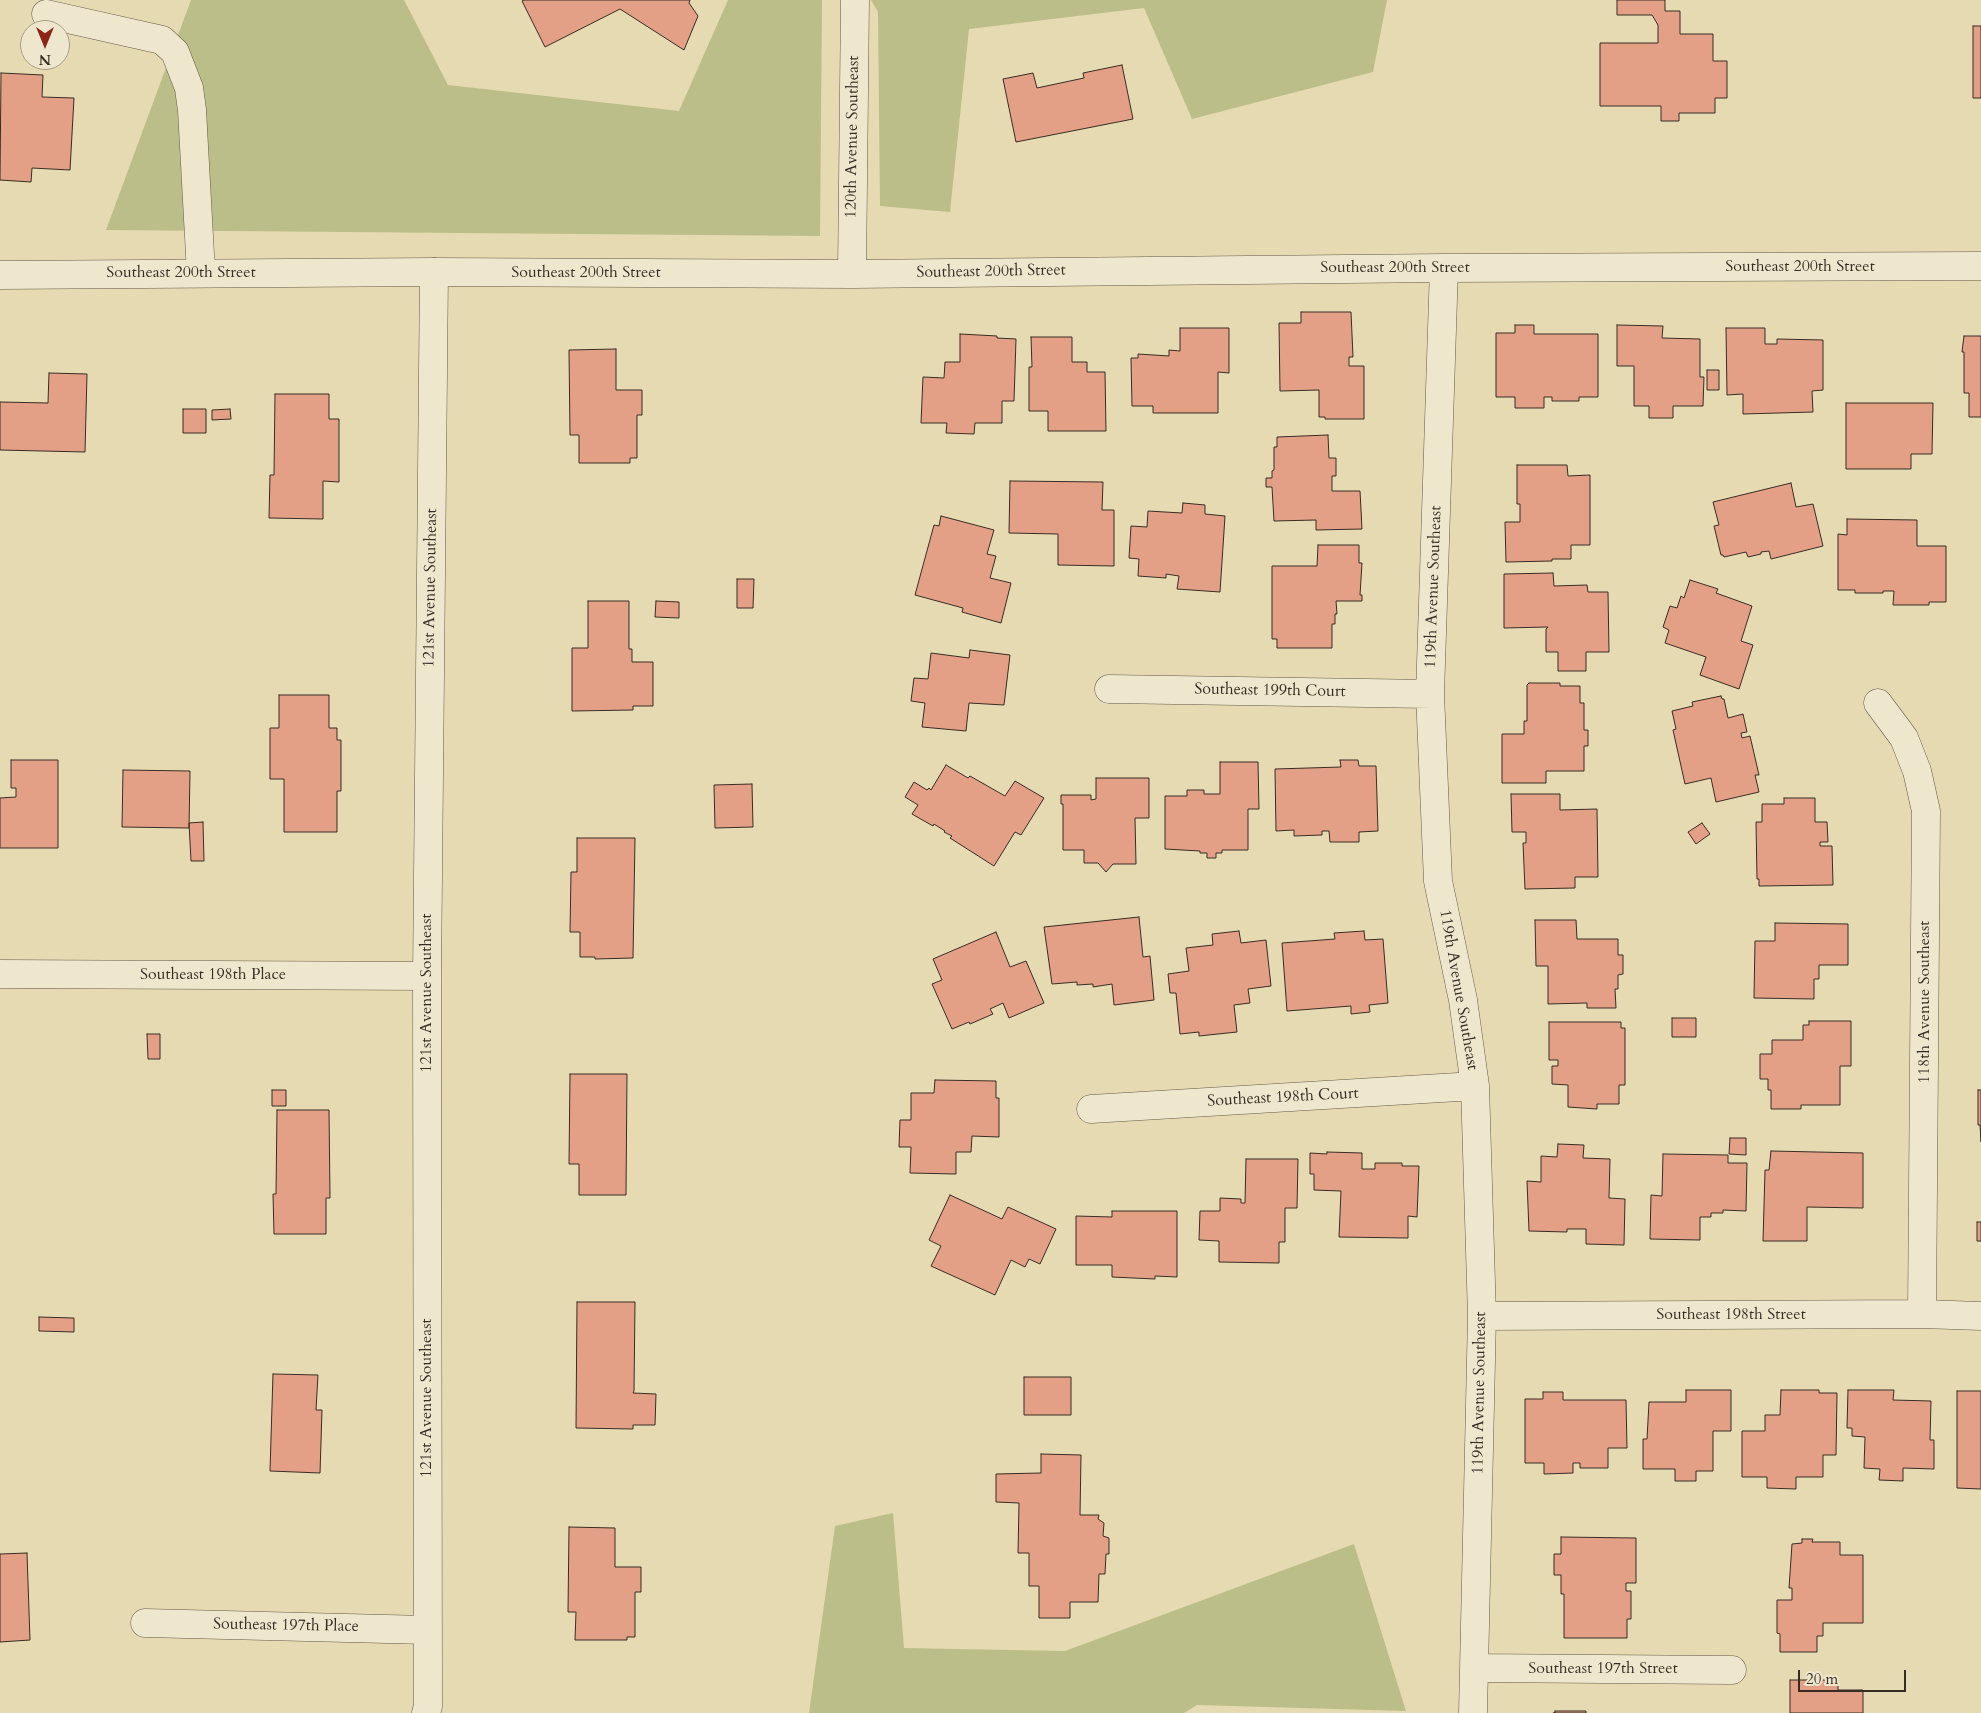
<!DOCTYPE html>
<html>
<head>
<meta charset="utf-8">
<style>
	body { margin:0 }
	#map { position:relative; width:1981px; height:1713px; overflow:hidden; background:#e6dab2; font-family:Cardo,serif }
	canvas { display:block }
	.north { position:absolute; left:20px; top:20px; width:50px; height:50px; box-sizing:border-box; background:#efe7cd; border:1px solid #a59c8a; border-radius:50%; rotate:180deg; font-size:14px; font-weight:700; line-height:20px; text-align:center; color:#372c25 }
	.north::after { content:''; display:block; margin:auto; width:18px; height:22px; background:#8f2418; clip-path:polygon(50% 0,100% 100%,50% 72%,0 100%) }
	.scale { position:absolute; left:1798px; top:1670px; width:108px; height:22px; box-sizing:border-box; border:2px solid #372c25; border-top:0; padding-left:6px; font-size:15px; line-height:18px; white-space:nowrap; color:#372c25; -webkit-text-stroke:4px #efe7cd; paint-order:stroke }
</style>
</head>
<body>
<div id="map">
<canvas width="1981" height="1713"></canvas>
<div class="north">N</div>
<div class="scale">20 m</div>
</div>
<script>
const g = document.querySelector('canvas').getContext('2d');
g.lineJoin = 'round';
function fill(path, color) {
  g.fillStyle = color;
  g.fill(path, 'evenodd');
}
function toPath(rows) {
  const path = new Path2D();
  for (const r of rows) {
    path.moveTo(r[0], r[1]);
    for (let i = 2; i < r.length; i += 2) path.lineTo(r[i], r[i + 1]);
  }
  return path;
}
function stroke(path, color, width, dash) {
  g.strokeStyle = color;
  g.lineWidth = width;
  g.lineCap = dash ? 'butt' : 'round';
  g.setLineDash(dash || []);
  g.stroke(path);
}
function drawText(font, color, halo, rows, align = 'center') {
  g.font = font + ' Cardo,serif';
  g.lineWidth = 5;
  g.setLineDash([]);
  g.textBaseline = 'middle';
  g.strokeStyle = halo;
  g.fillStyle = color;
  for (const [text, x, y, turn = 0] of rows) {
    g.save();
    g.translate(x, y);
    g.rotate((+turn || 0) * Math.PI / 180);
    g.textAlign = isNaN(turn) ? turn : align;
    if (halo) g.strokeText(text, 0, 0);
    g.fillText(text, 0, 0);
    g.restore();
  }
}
const green = toPath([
	[191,0,404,0,448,85,679,111,728,0,822,0,820,236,106,230],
	[871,0,1387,0,1373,72,1192,119,1144,8,969,29,950,212,880,206,878,12],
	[893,1513,904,1648,1065,1651,1354,1544,1406,1711,1197,1705,1184,1713,809,1713,835,1526]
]);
const building = toPath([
	[524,0,690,0,689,3,698,16,684,50,620,9,545,47,522,1,524,0],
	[1617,0,1665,0,1665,11,1680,11,1680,34,1713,34,1713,61,1727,61,1727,98,1715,98,1715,113,1679,113,1679,121,1661,121,1661,106,1600,106,1600,43,1658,43,1658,25,1652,15,1617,15,1617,0],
	[1973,26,1981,26,1981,98,1973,98,1973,26],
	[1122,65,1133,119,1016,142,1003,79,1033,73,1037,88,1084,78,1083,73,1122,65],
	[1,73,43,75,42,97,74,98,70,170,32,168,31,182,0,180,1,73],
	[1301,312,1351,312,1353,357,1349,357,1349,366,1364,366,1364,419,1325,419,1325,417,1319,417,1319,390,1280,391,1279,323,1301,323,1301,312],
	[1515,325,1534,325,1534,334,1598,334,1598,397,1579,397,1579,401,1552,401,1552,397,1544,397,1544,408,1515,408,1515,397,1496,397,1496,333,1515,333,1515,325],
	[1617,325,1663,326,1662,338,1700,339,1700,377,1704,377,1703,406,1673,406,1673,418,1649,418,1649,406,1634,406,1634,366,1617,366,1617,325],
	[1180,328,1229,328,1229,373,1218,372,1218,413,1153,413,1153,406,1132,406,1131,358,1138,358,1138,354,1169,356,1169,350,1180,351,1180,328],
	[1726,328,1765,328,1765,344,1777,344,1777,339,1823,340,1823,390,1812,391,1813,412,1743,414,1743,394,1727,395,1726,328],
	[960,334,997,336,997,338,1016,339,1014,401,1002,401,1002,423,975,423,974,434,946,433,947,423,921,423,923,377,944,378,945,362,960,362,960,334],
	[1964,336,1981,336,1981,417,1969,417,1969,393,1964,393,1964,352,1962,352,1964,336],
	[1031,337,1072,337,1072,362,1087,362,1087,372,1105,372,1106,431,1048,431,1048,411,1029,411,1029,367,1032,367,1031,337],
	[616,349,616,390,642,390,642,415,637,415,637,458,630,458,630,463,579,463,579,435,570,435,569,350,616,349],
	[1707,370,1719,370,1719,390,1707,390,1707,370],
	[49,373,87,374,85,452,0,450,0,402,48,403,49,373],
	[275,394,329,394,329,419,339,419,339,482,323,481,323,519,269,518,270,475,274,475,275,394],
	[1846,403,1933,403,1932,454,1911,454,1911,469,1846,469,1846,403],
	[183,409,206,409,206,433,183,433,183,409],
	[230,409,231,419,212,420,212,410,230,409],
	[1328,435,1329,458,1336,458,1336,476,1332,476,1332,491,1360,491,1362,529,1316,530,1316,520,1274,521,1272,487,1266,487,1266,478,1272,478,1272,471,1274,470,1274,447,1277,447,1277,437,1328,435],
	[1517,465,1567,465,1568,476,1590,475,1590,545,1571,545,1571,559,1552,559,1552,561,1506,562,1505,522,1520,522,1520,504,1517,504,1517,465],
	[1010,481,1103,482,1102,510,1114,510,1114,566,1058,565,1058,534,1009,533,1010,481],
	[1791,483,1796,507,1813,504,1823,546,1771,559,1769,551,1761,552,1761,554,1748,557,1746,552,1724,557,1723,555,1721,555,1714,526,1719,525,1713,502,1791,483],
	[1183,503,1205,505,1205,514,1225,516,1220,592,1177,589,1179,576,1166,574,1166,578,1138,576,1139,559,1129,558,1131,526,1147,527,1148,511,1182,513,1183,503],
	[941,516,994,530,987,554,996,556,990,578,1011,583,1001,623,962,612,963,608,915,595,934,525,939,526,941,516],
	[1847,519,1917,520,1917,546,1946,546,1946,602,1929,602,1929,605,1893,605,1894,591,1883,591,1883,593,1855,593,1855,590,1838,590,1838,534,1847,535,1847,519],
	[1318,545,1359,545,1359,563,1362,563,1360,595,1362,595,1362,601,1336,601,1337,614,1335,614,1335,624,1332,624,1332,648,1277,648,1277,639,1272,639,1272,566,1317,566,1318,545],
	[1553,573,1554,586,1587,585,1588,592,1608,592,1609,652,1586,652,1586,671,1558,671,1558,652,1546,652,1546,629,1548,627,1504,628,1504,574,1553,573],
	[737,579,754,579,753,608,737,608,737,579],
	[1690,580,1718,589,1716,593,1752,606,1741,641,1753,645,1739,689,1700,675,1706,657,1665,643,1669,630,1663,627,1670,606,1677,608,1681,596,1684,598,1690,580],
	[588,601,629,601,629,649,632,649,632,662,653,662,653,706,633,706,633,710,572,711,572,648,588,648,588,601],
	[656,601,679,602,679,618,655,617,656,601],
	[970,650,1010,655,1004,705,969,703,966,731,922,727,925,703,911,701,914,678,928,679,931,653,969,658,970,650],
	[1529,683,1560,683,1560,686,1580,686,1580,703,1584,703,1584,730,1588,730,1588,746,1584,746,1584,771,1546,771,1546,783,1502,783,1502,734,1524,734,1524,721,1527,721,1527,685,1529,683],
	[279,695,329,695,329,728,337,728,337,740,341,740,341,791,337,791,337,832,284,832,284,779,270,779,270,728,279,728,279,695],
	[1721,696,1722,699,1724,699,1728,718,1743,714,1747,732,1741,733,1742,738,1750,736,1759,775,1755,775,1759,792,1716,802,1711,778,1685,784,1673,730,1676,729,1672,711,1693,706,1692,702,1721,696],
	[11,760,58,760,58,848,0,848,0,798,16,797,16,788,11,788,11,760],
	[1340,760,1358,760,1359,766,1376,766,1378,831,1359,832,1359,842,1330,842,1329,831,1322,831,1322,835,1294,836,1294,830,1276,831,1275,769,1341,767,1340,760],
	[1220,762,1258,762,1259,809,1248,809,1248,850,1222,850,1222,853,1216,853,1216,858,1207,858,1207,853,1200,853,1200,851,1165,849,1165,796,1187,796,1187,790,1204,790,1204,794,1220,794,1220,762],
	[946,765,968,778,970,776,1005,796,1015,781,1044,798,1021,835,1015,832,994,866,950,838,952,836,944,832,945,831,934,824,933,826,912,814,918,805,905,797,914,782,927,790,929,788,931,790,946,765],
	[123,770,190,771,189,828,122,827,123,770],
	[1096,778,1149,778,1149,818,1135,818,1136,864,1113,864,1106,872,1098,863,1084,863,1084,850,1063,850,1063,804,1061,804,1061,795,1091,795,1091,800,1096,799,1096,778],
	[752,784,753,827,715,828,714,785,752,784],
	[1511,794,1560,794,1560,810,1597,809,1598,877,1575,877,1575,888,1525,889,1523,843,1526,843,1526,832,1512,832,1511,794],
	[1784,798,1815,798,1815,822,1827,822,1828,842,1820,842,1820,846,1832,846,1833,885,1759,886,1759,879,1757,879,1756,822,1762,822,1762,804,1784,804,1784,798],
	[203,822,204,861,191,861,189,823,203,822],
	[1702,823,1710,834,1696,844,1688,832,1702,823],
	[577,838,635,838,633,958,595,959,595,957,580,957,580,932,570,932,571,872,577,872,577,838],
	[1139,917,1143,957,1150,956,1154,1000,1114,1005,1112,984,1093,987,1093,984,1077,985,1077,982,1052,984,1044,927,1139,917],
	[1535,920,1576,920,1577,939,1618,939,1618,955,1623,955,1623,974,1618,975,1618,989,1615,989,1616,1008,1587,1008,1587,1003,1548,1004,1548,966,1536,966,1535,920],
	[1775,923,1848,924,1848,965,1819,965,1819,979,1814,979,1814,999,1754,998,1755,941,1775,941,1775,923],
	[1239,931,1241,943,1266,940,1271,986,1248,989,1250,1003,1234,1005,1237,1032,1199,1036,1199,1032,1180,1034,1176,993,1170,993,1168,974,1189,971,1186,948,1213,945,1212,934,1239,931],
	[1364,931,1365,940,1383,939,1388,1003,1369,1005,1370,1012,1351,1014,1351,1006,1287,1011,1282,943,1335,939,1334,933,1364,931],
	[996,932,1010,967,1026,961,1044,1003,1009,1018,1003,1003,990,1009,993,1014,970,1024,969,1022,952,1029,932,984,942,980,933,959,996,932],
	[1672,1018,1696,1018,1696,1037,1672,1037,1672,1018],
	[1809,1021,1851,1021,1851,1066,1840,1066,1840,1105,1801,1105,1801,1109,1771,1109,1771,1090,1768,1090,1768,1079,1760,1079,1760,1054,1772,1054,1772,1040,1803,1040,1803,1025,1809,1025,1809,1021],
	[1549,1022,1621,1022,1621,1028,1625,1028,1625,1085,1619,1085,1619,1104,1597,1104,1597,1109,1568,1107,1568,1085,1552,1084,1552,1066,1558,1066,1558,1060,1549,1060,1549,1022],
	[147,1034,160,1034,160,1059,148,1059,147,1034],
	[570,1074,627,1074,626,1195,579,1195,579,1164,569,1164,570,1074],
	[935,1080,996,1081,996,1098,999,1098,999,1137,972,1136,971,1152,956,1152,956,1174,910,1173,911,1147,899,1147,900,1120,911,1120,911,1093,934,1093,935,1080],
	[272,1090,286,1090,286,1106,272,1106,272,1090],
	[1978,1090,1981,1090,1981,1142,1980,1125,1978,1125,1978,1090],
	[277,1110,329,1110,330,1198,326,1198,326,1234,274,1234,273,1194,276,1194,277,1110],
	[1730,1138,1746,1138,1746,1155,1729,1154,1730,1138],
	[1558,1144,1584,1145,1583,1158,1610,1159,1609,1198,1625,1199,1624,1245,1586,1244,1586,1229,1567,1229,1567,1232,1529,1231,1527,1181,1541,1182,1541,1156,1557,1157,1558,1144],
	[1771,1151,1863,1153,1863,1208,1807,1207,1807,1241,1763,1241,1765,1170,1769,1170,1771,1151],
	[1327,1152,1362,1153,1362,1169,1375,1169,1375,1163,1402,1163,1402,1166,1419,1166,1417,1217,1408,1216,1408,1238,1339,1237,1341,1191,1314,1190,1314,1174,1310,1174,1310,1153,1327,1154,1327,1152],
	[1663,1154,1728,1155,1728,1163,1747,1163,1746,1211,1723,1210,1723,1213,1711,1213,1711,1217,1700,1217,1700,1240,1650,1239,1651,1195,1662,1196,1663,1154],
	[1246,1159,1298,1159,1297,1208,1285,1208,1285,1242,1279,1242,1279,1263,1219,1262,1219,1241,1199,1240,1200,1211,1220,1211,1220,1198,1241,1199,1241,1203,1245,1203,1246,1159],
	[950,1195,1002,1219,1008,1207,1056,1229,1040,1264,1029,1259,1025,1267,1011,1260,995,1295,931,1266,941,1246,929,1240,950,1195],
	[1112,1211,1177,1211,1177,1277,1155,1276,1155,1279,1112,1277,1112,1265,1076,1265,1076,1216,1112,1217,1112,1211],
	[1977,1222,1981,1222,1981,1241,1977,1241,1977,1222],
	[577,1302,635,1302,634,1391,633,1393,656,1394,655,1425,633,1425,633,1429,576,1428,577,1302],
	[39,1317,74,1318,74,1332,39,1331,39,1317],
	[273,1374,318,1375,316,1410,322,1410,320,1473,270,1471,273,1374],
	[1024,1377,1071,1377,1071,1415,1024,1415,1024,1377],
	[1686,1390,1731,1390,1731,1431,1713,1431,1713,1471,1696,1471,1696,1481,1675,1481,1675,1469,1643,1469,1643,1439,1647,1439,1649,1402,1686,1402,1686,1390],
	[1781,1390,1819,1390,1819,1393,1837,1393,1836,1455,1823,1455,1823,1477,1796,1477,1796,1489,1767,1488,1767,1477,1742,1477,1742,1431,1765,1431,1765,1415,1780,1415,1781,1390],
	[1848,1390,1894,1390,1893,1400,1931,1401,1930,1440,1934,1440,1934,1469,1903,1468,1903,1481,1879,1480,1880,1469,1864,1468,1865,1437,1852,1436,1852,1428,1847,1428,1848,1390],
	[1957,1391,1981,1391,1981,1489,1957,1488,1957,1391],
	[1543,1392,1563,1392,1563,1400,1626,1400,1627,1448,1608,1448,1608,1468,1580,1468,1580,1463,1573,1463,1573,1473,1544,1474,1544,1463,1525,1463,1525,1399,1543,1399,1543,1392],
	[1041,1454,1081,1455,1080,1515,1099,1515,1098,1519,1104,1523,1103,1536,1109,1538,1109,1554,1106,1554,1105,1574,1099,1574,1098,1602,1070,1602,1070,1618,1039,1618,1039,1586,1029,1586,1029,1553,1018,1553,1019,1503,996,1502,996,1474,1041,1473,1041,1454],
	[569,1527,615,1528,615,1567,641,1567,641,1592,635,1592,635,1637,627,1637,627,1640,575,1640,576,1612,568,1612,569,1527],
	[1561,1537,1636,1538,1636,1583,1626,1583,1626,1591,1631,1591,1631,1619,1627,1619,1627,1638,1564,1638,1564,1594,1561,1594,1561,1575,1554,1575,1554,1554,1561,1554,1561,1537],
	[1802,1539,1813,1539,1812,1542,1840,1542,1840,1555,1863,1555,1863,1623,1823,1623,1823,1636,1817,1636,1817,1652,1780,1652,1780,1634,1777,1633,1777,1600,1792,1600,1792,1588,1789,1588,1792,1544,1802,1543,1802,1539],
	[27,1553,30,1640,0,1642,0,1554,27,1553],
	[1790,1680,1838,1680,1838,1690,1863,1690,1863,1713,1790,1713,1790,1680],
	[1555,1711,1586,1711,1586,1713,1553,1713,1555,1713,1555,1711]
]);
const minor = toPath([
	[46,14,162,40,175,52,189,88,192,110,201,273],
	[1444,268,1430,694,1438,881,1463,1000,1475,1086,1482,1316,1473,1713],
	[852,274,855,0],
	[0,275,434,272,852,274,1444,268,1981,266],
	[1109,689,1430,694],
	[1878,703,1904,738,1917,771,1926,811,1922,1314],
	[0,974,427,976],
	[1091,1109,1475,1086],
	[1482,1316,1922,1314,1981,1316],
	[145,1623,427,1630],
	[1474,1668,1732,1670],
	[426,1713,428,1706,427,976,434,272]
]);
const streetNames = [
	["120th Avenue Southeast",853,137,-89],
	["Southeast 200th Street",1800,267],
	["Southeast 200th Street",1395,268],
	["Southeast 200th Street",991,272,-1],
	["Southeast 200th Street",181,273],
	["Southeast 200th Street",586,273],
	["119th Avenue Southeast",1434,587,-88],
	["121st Avenue Southeast",431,588,-89],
	["Southeast 199th Court",1270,691,1],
	["Southeast 198th Place",213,975],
	["119th Avenue Southeast",1458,990,80],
	["121st Avenue Southeast",427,993,-90],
	["118th Avenue Southeast",1925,1002,-90],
	["Southeast 198th Court",1283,1098,-3],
	["Southeast 198th Street",1731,1315],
	["119th Avenue Southeast",1480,1393,-89],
	["121st Avenue Southeast",427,1398,-90],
	["Southeast 197th Place",286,1626,1],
	["Southeast 197th Street",1603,1669]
];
fill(green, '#bbbe88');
fill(building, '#e4a087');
stroke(building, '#372c25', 1);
stroke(minor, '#635848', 29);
stroke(minor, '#efe7cd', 28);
drawText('16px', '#372c25', '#efe7cd', streetNames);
</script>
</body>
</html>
